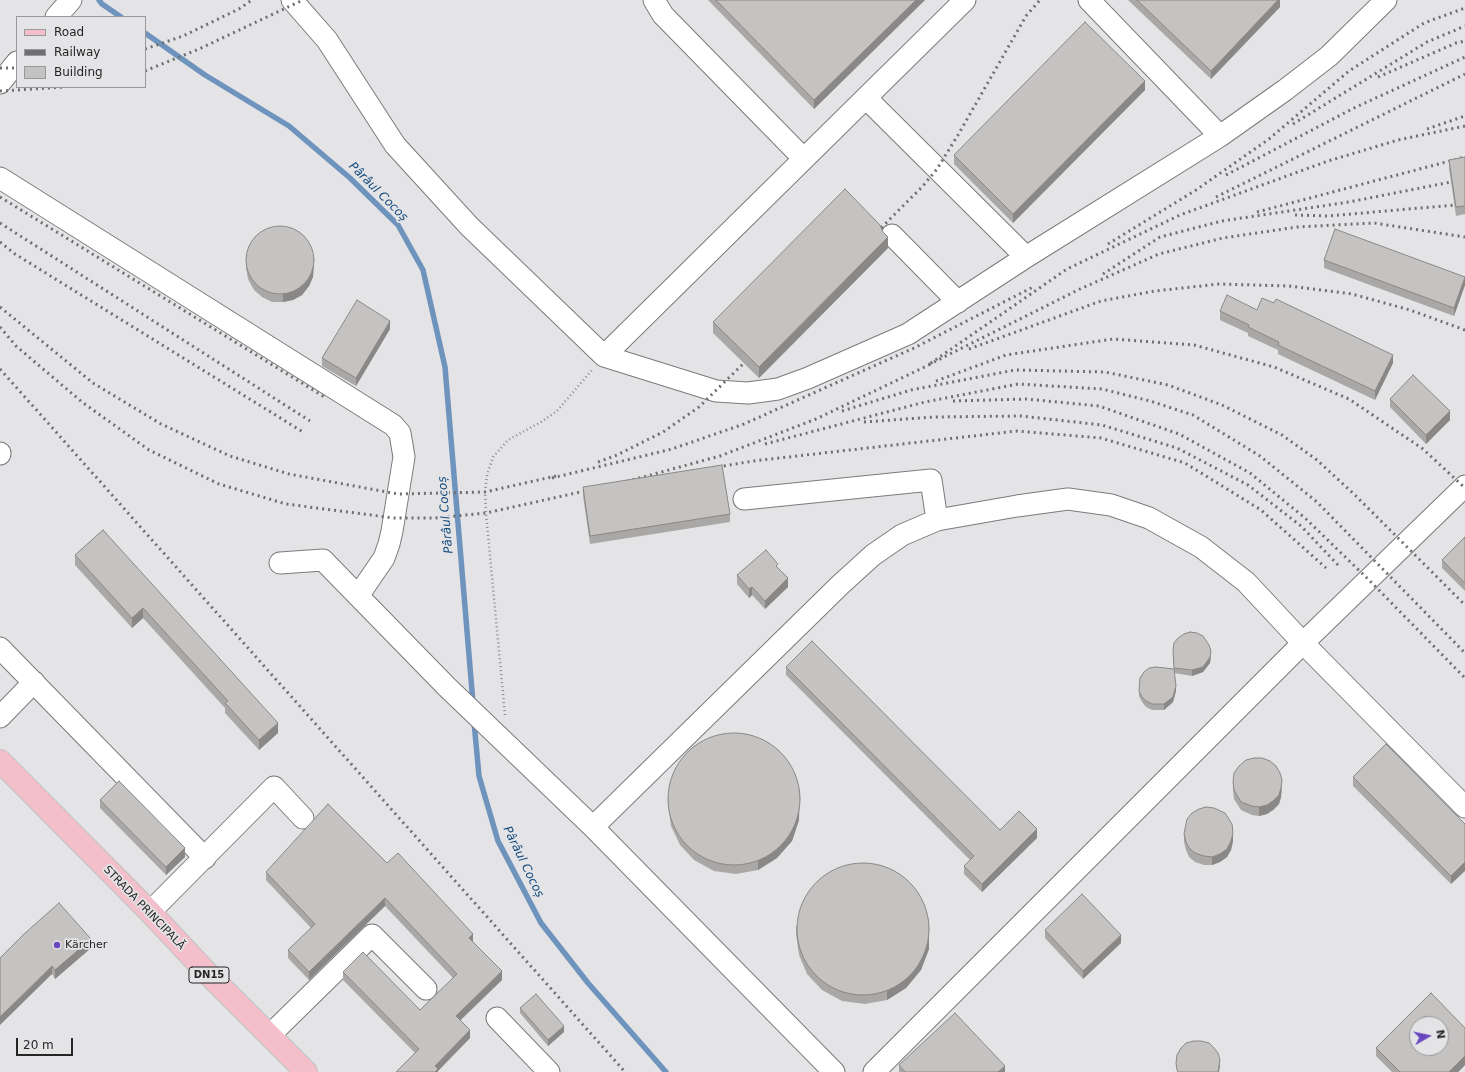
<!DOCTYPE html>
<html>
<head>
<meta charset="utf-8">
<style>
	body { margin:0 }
	#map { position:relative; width:1465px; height:1072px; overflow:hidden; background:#e4e4e7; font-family:"DejaVu Sans",sans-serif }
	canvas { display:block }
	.legend { position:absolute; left:16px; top:16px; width:130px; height:72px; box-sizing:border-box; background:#e4e4e7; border:1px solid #98989a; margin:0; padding:5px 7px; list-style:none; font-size:12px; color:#252526 }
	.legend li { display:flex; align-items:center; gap:8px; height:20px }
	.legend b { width:20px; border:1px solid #98989a }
	.north { position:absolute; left:1409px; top:1016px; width:40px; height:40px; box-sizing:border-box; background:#e4e4e7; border:1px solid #98989a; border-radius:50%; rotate:81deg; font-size:11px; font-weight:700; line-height:16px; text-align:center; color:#252526 }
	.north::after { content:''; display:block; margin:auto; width:14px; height:18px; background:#6a46bf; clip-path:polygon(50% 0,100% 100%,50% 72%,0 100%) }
	.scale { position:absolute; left:16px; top:1038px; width:57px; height:18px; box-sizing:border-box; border:2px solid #252526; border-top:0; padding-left:5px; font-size:12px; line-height:14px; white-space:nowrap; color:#252526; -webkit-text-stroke:3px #e4e4e7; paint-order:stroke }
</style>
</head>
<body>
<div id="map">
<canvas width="1465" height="1072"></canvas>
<ul class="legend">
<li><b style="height:5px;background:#f2bfcb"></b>Road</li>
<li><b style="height:5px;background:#6f6f71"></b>Railway</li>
<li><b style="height:11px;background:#c5c3c1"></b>Building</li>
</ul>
<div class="north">N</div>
<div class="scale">20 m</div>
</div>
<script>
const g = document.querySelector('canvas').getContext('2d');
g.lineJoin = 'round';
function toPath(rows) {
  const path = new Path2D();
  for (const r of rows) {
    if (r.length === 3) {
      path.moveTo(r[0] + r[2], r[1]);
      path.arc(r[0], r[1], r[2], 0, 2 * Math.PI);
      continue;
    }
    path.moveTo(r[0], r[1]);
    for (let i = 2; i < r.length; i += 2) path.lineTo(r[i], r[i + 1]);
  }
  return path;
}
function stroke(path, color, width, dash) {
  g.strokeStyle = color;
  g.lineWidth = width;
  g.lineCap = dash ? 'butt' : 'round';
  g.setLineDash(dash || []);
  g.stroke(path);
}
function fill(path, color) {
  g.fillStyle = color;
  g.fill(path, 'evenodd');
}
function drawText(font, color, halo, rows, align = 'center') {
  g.font = font + ' "DejaVu Sans",sans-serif';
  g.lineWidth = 3.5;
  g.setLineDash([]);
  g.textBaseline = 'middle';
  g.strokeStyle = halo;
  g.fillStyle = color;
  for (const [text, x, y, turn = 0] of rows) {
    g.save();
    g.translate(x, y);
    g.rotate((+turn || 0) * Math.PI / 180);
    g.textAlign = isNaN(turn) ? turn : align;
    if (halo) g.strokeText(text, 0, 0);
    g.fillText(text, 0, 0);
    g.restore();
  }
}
const stream = toPath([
	[99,0,102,4,121,17],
	[145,33,205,75,289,126,350,178,398,225,423,270,445,367,473,703],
	[474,722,479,776,498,841,541,923,588,983,666,1072]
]);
const path = toPath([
	[505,715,486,513,485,492,487,475,493,457,508,440,541,422,557,411,592,370]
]);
const minor = toPath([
	[292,0,327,40,395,145,469,226,604,356,716,391,748,393,778,389,808,378,908,334,1026,257,1220,136,1285,90,1329,56,1386,0],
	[654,0,663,15,803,158],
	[1089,0,1220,136],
	[56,17,71,0],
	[0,83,17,62],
	[866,98,1026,257],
	[0,178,393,425,400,433,404,457,392,531,389,544,384,558,358,596],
	[892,235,958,302],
	[604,356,965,0],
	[0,454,0,453],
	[744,499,931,480,937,520],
	[280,563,323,560,447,687,593,827,834,1072],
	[0,648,205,858],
	[0,717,34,682],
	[593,827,840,585,873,555,902,535,937,520,1017,506,1068,499,1111,505,1149,518,1201,547,1246,582,1303,643,1465,807],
	[150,912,274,787,303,818],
	[497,1018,549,1072],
	[270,1035,372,935,426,989],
	[874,1072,1303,643,1465,486]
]);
const major = toPath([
	[0,761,150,912,208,974,306,1072]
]);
const rail = toPath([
	[145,49,183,36,239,9,252,0],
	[0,68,17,68],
	[145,71,199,49,303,0],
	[1378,77,1456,43,1465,41],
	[0,91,65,87],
	[1293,124,1427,42,1465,26],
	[1465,126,1398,140,1328,161,1180,215,1067,269,928,365,1080,289,1159,254,1223,238,1297,227,1374,223,1465,237],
	[1427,129,1465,116],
	[1226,175,1354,108,1465,57],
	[0,197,326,398],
	[1216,197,1465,74],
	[1257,212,1465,157],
	[1295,215,1328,216,1455,205],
	[0,223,310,421],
	[877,232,922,187,937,169,958,135,1026,16,1040,0],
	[0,242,15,254,303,432],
	[1108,244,1196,190,1269,139,1349,71,1424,23,1465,8],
	[1103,274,1160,237,1222,221,1349,202,1451,182],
	[0,307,93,383,161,424,230,456,289,474,398,494,485,492,556,476],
	[0,327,16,346,82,402,149,450,219,484,286,504,394,518,435,518,486,513,594,489],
	[969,349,1101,301,1155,291,1219,284,1289,286,1352,294,1410,310,1465,330],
	[0,369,625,1072],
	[936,381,1006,355,1113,339,1194,345,1274,367,1349,399,1423,449,1465,488],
	[953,401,1026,399,1099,406,1179,434,1250,473,1305,518,1369,580,1465,678],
	[842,411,911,390,1015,370,1105,372,1168,385,1222,405,1282,435,1317,460,1355,495,1465,605],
	[864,422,934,417,1021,416,1102,425,1177,448,1248,485,1301,526,1338,565],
	[765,444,925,402,1018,384,1102,389,1150,401,1193,415,1260,456,1317,502,1465,653],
	[598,462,617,455,663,432,699,407,744,363],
	[712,468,753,461,1017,431,1101,438,1185,463,1261,510,1326,568],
	[552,478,672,449,744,424,914,348,1035,286],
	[621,483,720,456,816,419,933,363]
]);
const wall = toPath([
	[708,0,925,0,814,109],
	[1128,0,1280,0,1280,7,1211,79],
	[1145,90,1013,223,954,164,954,155],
	[1465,157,1465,214,1456,216,1449,168,1449,160],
	[888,248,759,378,713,333,713,322],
	[246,259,314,266,313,277,309,286,302,295,293,300,283,302,272,302,262,297,254,290,248,279,246,268],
	[1324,260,1465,285,1454,316,1324,268],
	[1257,310,1393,363,1375,400,1278,354,1278,350,1248,336,1248,333,1220,320,1220,311],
	[390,329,356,386,322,366,322,358],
	[1390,399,1450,420,1426,444,1390,407],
	[583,487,730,514,730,522,590,544,583,496],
	[103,530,278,733,259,750,225,713,225,708,143,618,132,628,75,565,75,555],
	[1465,537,1465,591,1442,568,1442,560],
	[778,569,788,587,765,609,752,595,749,598,737,584,737,575],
	[1173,650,1211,657,1210,663,1203,672,1192,676,1174,673,1176,691,1173,702,1164,710,1152,710,1146,707,1142,702,1139,696,1139,691,1174,669],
	[786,667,1000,830,1037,838,982,892,964,874,964,866,970,860,786,675],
	[1353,777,1465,824,1451,884,1353,786],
	[1233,782,1282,789,1281,797,1279,804,1273,810,1267,814,1259,816,1252,815,1241,810,1234,799,1233,790],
	[668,796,799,820,792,841,777,858,758,870,736,874,714,871,694,860,680,845,671,826,668,804],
	[100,800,185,857,166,875,100,808],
	[1184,834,1233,841,1231,850,1227,857,1220,862,1212,865,1204,865,1195,862,1189,857,1186,850,1184,842],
	[387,863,473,942,502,980,461,1020,470,1038,438,1071,438,1072,415,1053,343,980,343,972,420,1010,453,978,385,906,309,980,288,958,288,950,311,928,266,880,266,872],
	[796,926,929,949,921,970,906,988,887,1000,865,1004,842,1001,822,990,807,974,799,955,796,934],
	[1045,930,1121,943,1083,979,1045,938],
	[91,948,55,979,52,974,0,958],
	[520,1008,564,1032,548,1046,520,1013],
	[1465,1028,1465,1065,1458,1072,1392,1072,1376,1056,1376,1048],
	[899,1065,1005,1072,899,1072]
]);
const shadedWall = toPath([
	[916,0,925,0,814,109,814,100],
	[1278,0,1280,0,1280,7,1211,79,1211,71],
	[1145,81,1145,90,1013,223,1013,214],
	[888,237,888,248,759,378,759,367],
	[314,258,313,277,309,286,302,295,293,300,283,302,283,294],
	[1465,277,1465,285,1454,316,1454,308],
	[390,321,390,329,356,386,356,378],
	[1393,355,1393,363,1375,400,1375,391],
	[1450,411,1450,420,1426,444,1426,435],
	[788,578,788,587,765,609,765,601],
	[752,587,752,595,749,598,749,589],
	[143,608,143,618,132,628,132,618],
	[1211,651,1210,663,1203,672,1192,676,1192,670],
	[1176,686,1176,691,1173,702,1164,710,1164,704],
	[278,723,278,733,259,750,259,740],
	[1282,780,1281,797,1279,804,1273,810,1267,814,1259,816,1259,807],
	[800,789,799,820,792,841,777,858,758,870,758,861],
	[1037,829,1037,838,982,892,982,884],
	[1233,833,1233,841,1231,850,1227,857,1220,862,1212,865,1212,857],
	[185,848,185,857,166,875,166,867],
	[1465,862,1465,871,1451,884,1451,876],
	[385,898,385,906,309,980,309,972],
	[929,918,929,949,921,970,906,988,887,1000,887,991],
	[473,934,473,942,469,938],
	[1121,935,1121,943,1083,979,1083,971],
	[91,939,91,948,55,979,55,970],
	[52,966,52,974,0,1025,0,1017],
	[502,971,502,980,456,1024,456,1016],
	[564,1026,564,1032,548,1046,548,1040],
	[470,1030,470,1038,438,1071,438,1072,435,1072,435,1066],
	[1465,1056,1465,1065,1458,1072,1449,1072],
	[1220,1060,1220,1066,1219,1072,1218,1072],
	[1005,1066,1005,1072,998,1072]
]);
const building = toPath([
	[716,0,916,0,814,100,716,0],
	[1137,0,1278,0,1211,71,1137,0],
	[1085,22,1145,81,1013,214,954,155,1085,22],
	[1465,157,1465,206,1456,207,1449,160,1465,157],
	[845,189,880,225,883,232,888,237,759,367,713,322,845,189],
	[280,260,34],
	[1335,229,1465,277,1454,308,1324,260,1335,229],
	[1227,295,1257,310,1262,298,1274,303,1276,299,1393,355,1375,391,1278,345,1279,342,1248,327,1249,325,1220,311,1227,295],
	[357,300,390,321,356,378,322,358,357,300],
	[1413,375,1450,411,1426,435,1390,399,1413,375],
	[722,465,730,514,590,536,583,487,722,465],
	[103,530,278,723,259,740,225,703,228,701,143,608,132,618,75,555,103,530],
	[1465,537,1465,583,1442,560,1465,537],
	[766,550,778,564,776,566,788,578,765,601,752,587,749,589,737,575,766,550],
	[1190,632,1197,633,1203,636,1209,645,1211,651,1210,657,1203,667,1192,670,1174,668,1173,650,1174,643,1178,638,1184,634,1190,632],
	[812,641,1000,830,1019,811,1037,829,982,884,964,866,974,856,786,667,812,641],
	[1156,667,1174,669,1176,686,1173,697,1164,704,1152,704,1146,701,1142,697,1139,691,1140,678,1144,672,1149,668,1156,667],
	[734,799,66],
	[1386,744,1465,824,1465,862,1451,876,1353,777,1386,744],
	[1254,758,1262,758,1270,761,1276,766,1280,773,1282,780,1281,788,1279,795,1273,801,1267,805,1259,807,1252,806,1241,802,1234,790,1233,782,1234,773,1239,766,1246,760,1254,758],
	[119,781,185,848,166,867,100,800,119,781],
	[328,804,387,863,398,853,473,934,469,938,502,971,456,1016,470,1030,435,1066,438,1069,435,1072,396,1072,419,1049,343,972,363,952,420,1010,457,974,385,898,309,972,288,950,315,924,266,872,328,804],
	[1206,807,1214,808,1225,813,1232,824,1233,833,1231,841,1227,849,1220,854,1212,857,1204,856,1195,853,1189,848,1186,842,1184,834,1187,819,1192,813,1199,809,1206,807],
	[863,929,66],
	[1082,894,1121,935,1083,971,1045,930,1082,894],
	[59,903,91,939,55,970,52,966,0,1017,0,958,24,934,59,903],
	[1431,993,1465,1028,1465,1056,1449,1072,1400,1072,1376,1048,1431,993],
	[1417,1024,1441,1024,1441,1048,1417,1048,1417,1024],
	[536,994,564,1026,548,1040,520,1008,536,994],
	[955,1013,1005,1066,998,1072,905,1072,899,1065,955,1013],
	[1194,1041,1201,1041,1209,1043,1214,1048,1218,1053,1220,1060,1218,1072,1178,1072,1177,1070,1176,1063,1177,1055,1181,1048,1186,1043,1194,1041]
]);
const markers = [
	[57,945,4,"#6a46bf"]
];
const shields = [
	[209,975,40]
];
const shieldNames = [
	["DN15",209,975]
];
const streetNames = [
	["STRADA PRINCIPALĂ",144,908,46]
];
const poiNames = [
	["Kärcher",65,945]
];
const waterNames = [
	["Pârâul Cocoș",378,192,45],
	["Pârâul Cocoș",446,515,-95],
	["Pârâul Cocoș",523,862,64]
];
stroke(stream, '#6e93bc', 5.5);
stroke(minor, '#7b7b7d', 23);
stroke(major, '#c2c2c2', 24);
stroke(path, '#8b8b8d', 2.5, [1, 3]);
stroke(minor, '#fff', 21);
stroke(major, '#f2bfcb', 22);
stroke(rail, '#6f6f71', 3, [2, 4]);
fill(wall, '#a9a8a6');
fill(shadedWall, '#8a8887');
fill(building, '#c5c3c1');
stroke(building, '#8a8887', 1);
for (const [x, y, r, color] of markers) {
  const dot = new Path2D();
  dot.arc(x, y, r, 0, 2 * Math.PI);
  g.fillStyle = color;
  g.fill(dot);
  stroke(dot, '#e4e4e7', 1.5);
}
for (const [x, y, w] of shields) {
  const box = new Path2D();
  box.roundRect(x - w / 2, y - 8, w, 16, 3);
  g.fillStyle = '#e4e4e7';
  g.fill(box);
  stroke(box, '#252526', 1);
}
drawText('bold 10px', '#252526', null, shieldNames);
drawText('11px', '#252526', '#e4e4e7', streetNames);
drawText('11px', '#252526', '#e4e4e7', poiNames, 'left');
drawText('italic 12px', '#12497d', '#e4e4e7', waterNames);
</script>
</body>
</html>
